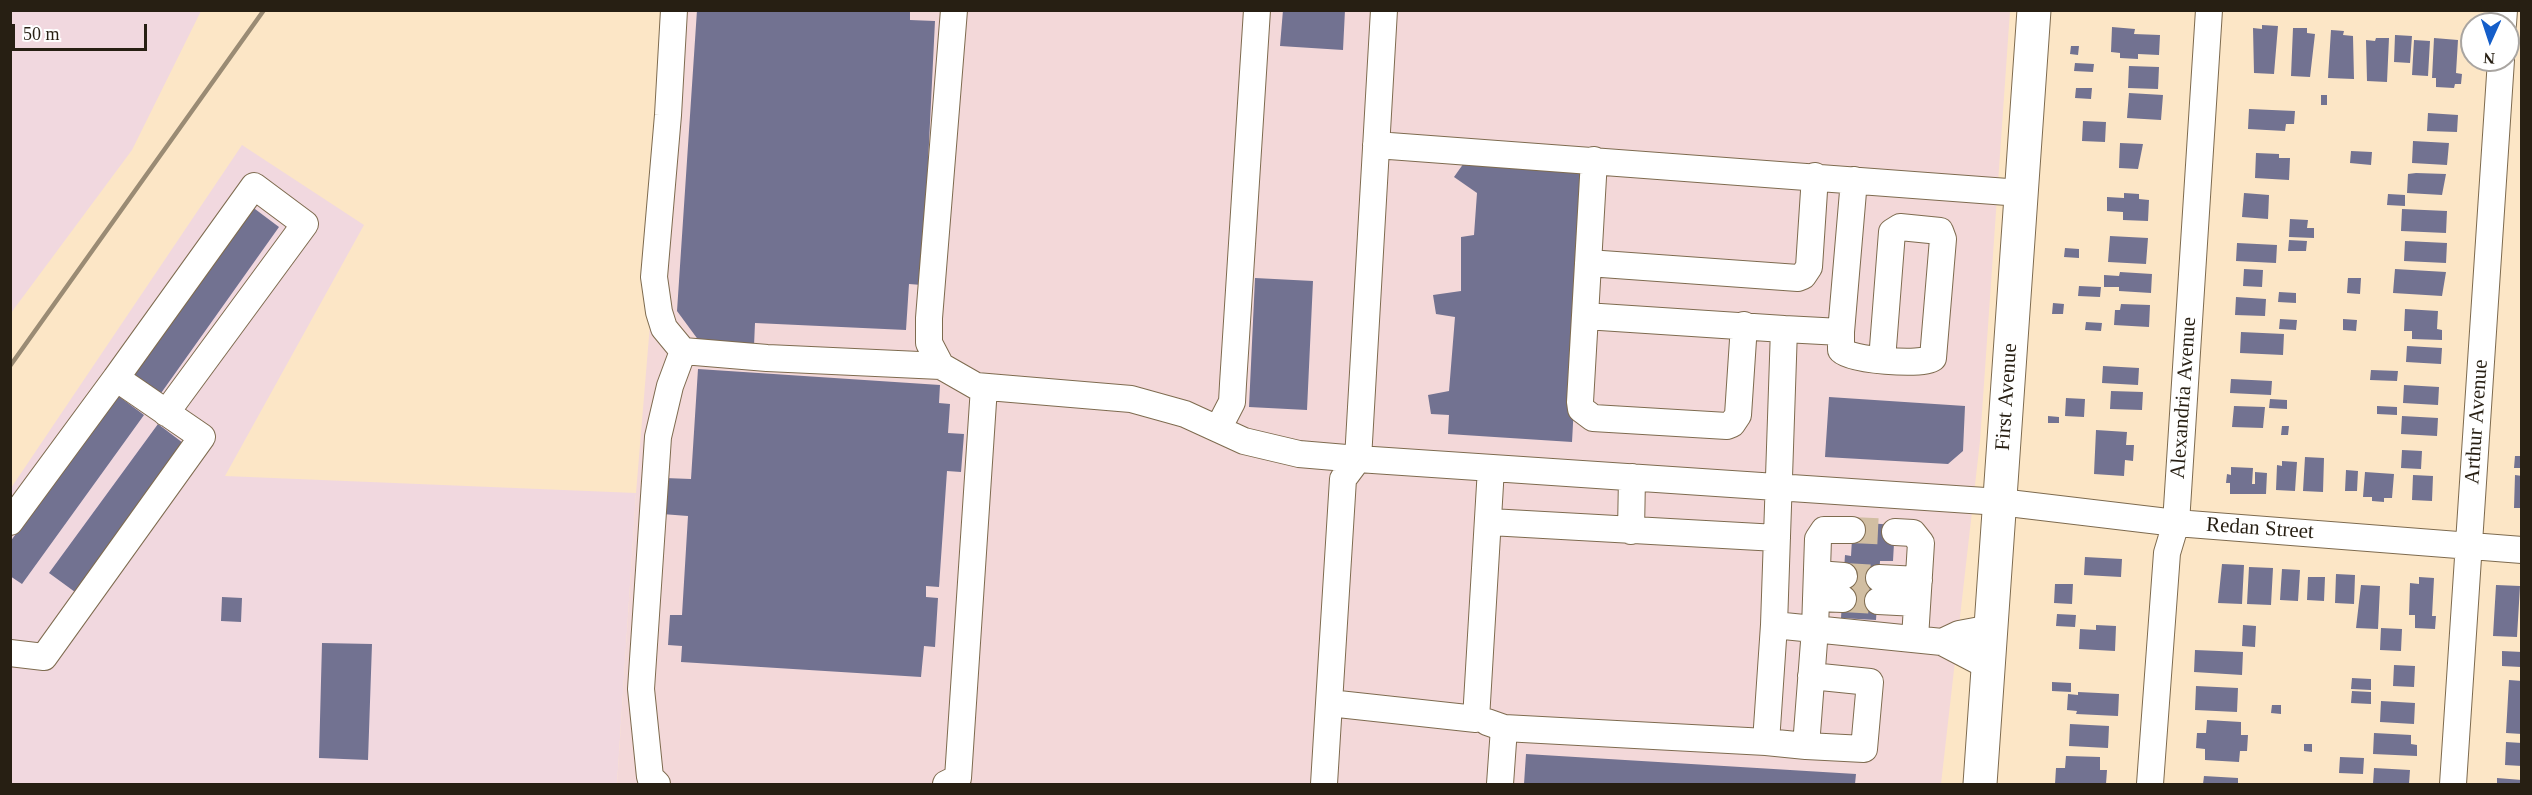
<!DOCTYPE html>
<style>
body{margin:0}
#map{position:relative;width:2532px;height:795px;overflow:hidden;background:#fce6c6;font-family:"Times New Roman",serif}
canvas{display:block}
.frame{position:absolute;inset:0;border:12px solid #271f13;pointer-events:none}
.north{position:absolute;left:2460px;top:12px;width:60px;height:60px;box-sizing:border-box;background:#fff;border:2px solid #a9a5a1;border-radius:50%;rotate:183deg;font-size:16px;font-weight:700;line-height:24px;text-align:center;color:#271f13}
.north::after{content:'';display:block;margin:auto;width:21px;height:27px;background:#155ec9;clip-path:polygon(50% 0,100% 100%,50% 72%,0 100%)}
.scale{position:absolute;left:12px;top:24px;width:135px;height:27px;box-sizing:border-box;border:3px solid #271f13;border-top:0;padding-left:8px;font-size:18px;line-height:21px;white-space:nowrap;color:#271f13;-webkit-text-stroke:4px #fff;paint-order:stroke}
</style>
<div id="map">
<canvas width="2532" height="795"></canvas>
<div class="frame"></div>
<div class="north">N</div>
<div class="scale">50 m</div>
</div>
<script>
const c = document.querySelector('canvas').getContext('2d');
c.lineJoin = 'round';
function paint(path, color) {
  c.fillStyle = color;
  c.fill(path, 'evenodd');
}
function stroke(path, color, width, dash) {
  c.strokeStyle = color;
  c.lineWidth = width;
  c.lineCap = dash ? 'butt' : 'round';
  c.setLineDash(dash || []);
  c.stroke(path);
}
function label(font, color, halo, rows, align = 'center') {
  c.font = font + ' "Times New Roman",serif';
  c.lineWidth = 6;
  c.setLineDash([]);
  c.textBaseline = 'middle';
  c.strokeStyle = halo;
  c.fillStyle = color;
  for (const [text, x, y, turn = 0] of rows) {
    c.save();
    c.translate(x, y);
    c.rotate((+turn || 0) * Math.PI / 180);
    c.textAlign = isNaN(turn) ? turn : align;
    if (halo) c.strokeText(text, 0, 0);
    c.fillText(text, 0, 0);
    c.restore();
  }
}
const commercial = new Path2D(`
 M676,11h1334l-30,430 -39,343h-1324l19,-291z`);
const industrial = new Path2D(`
 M11,10l190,1 -69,139 -121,163z
 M242,145l122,80 -139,251 411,17 -19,291h-606v-296z`);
const building = new Path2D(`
 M697,10h213v10l25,1 -13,264 -13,-1 -3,46 -151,-7 -1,23 -52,-1 -25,-34z
 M1283,10h62l-2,40 -63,-4z
 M2262,25l16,1 -4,48 -20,-1 -1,-45 9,1z
 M2112,27l23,2 -1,5 26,1 -1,20 -21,-1v5l-18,-1v-5l-9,-1z
 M2293,28h14v5l8,1 -5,43 -19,-1z
 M2331,30l13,1 -1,4 10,1 1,43 -26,-1z
 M2395,35l17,1 -2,27 -16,-1z
 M2376,38h13l-2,44 -20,-1 -1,-41 9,1z
 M2434,38l24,2 -2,33 6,1 -1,10h-6l-1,4 -18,-1v-9h-4z
 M2414,40l16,1 -2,35 -16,-1z
 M2071,46h8l-1,9 -8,-1z
 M2075,63l19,1 -1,8 -19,-1z
 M2129,66l30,1 -1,22 -30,-1z
 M2076,88h16l-1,11 -16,-1z
 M2129,93l34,2 -2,25 -34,-2z
 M2321,95h6v10h-6z
 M2249,109l46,2 -1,13h-8l-1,7 -37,-2z
 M2428,113l30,2 -1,17 -30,-1z
 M2083,121l23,1 -1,20 -23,-1z
 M2413,141l36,2 -2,22 -35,-2z
 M2120,143l23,1 -5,25 -19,-1z
 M2351,151l21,1 -1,13 -21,-2z
 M2256,153l23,1v4h11l-1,22 -34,-2z
 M1466,160l121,7 -15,275 -124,-8 1,-19 -18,-1 -3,-19 21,-4 6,-74 -19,-3 -3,-19 28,-4v-54l13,-2 3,-42 -23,-16z
 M2416,173l30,1 -4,21 -35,-2 1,-19z
 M2124,193l15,1v5l10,1 -1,21 -25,-1v-8l-16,-1v-14l17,1z
 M2244,193l25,2 -1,24 -26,-2z
 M2388,194l17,1v11l-18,-1z
 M251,206l28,21 -120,169 -29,-20z
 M2402,209l45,2 -1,22 -45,-2z
 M2290,219l18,1 -1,8h7v10l-25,-1z
 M2110,236l38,2 -2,26 -38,-2z
 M2289,240l18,1 -1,10h-18z
 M2405,241l42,2 -1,20 -42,-2z
 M2237,243l40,2 -1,18 -40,-2z
 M2065,248l14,1v9l-15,-1z
 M2244,269l19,1 -1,17 -19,-1z
 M2395,269l51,3 -4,24 -49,-3z
 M2120,272l32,2 -1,19 -32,-2v-4h-15v-12l15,1z
 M1255,278l58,3 -6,129 -58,-3z
 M2348,278h13l-1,16 -13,-1z
 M2079,286l22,1 -1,10 -22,-1z
 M2279,292l17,1v10l-18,-1z
 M2236,297l30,2 -1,17 -30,-1z
 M2053,303l11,1 -1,10h-11z
 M2121,304l29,1 -1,22 -35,-2 1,-15h5z
 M2405,309l33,2 -1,18 5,1v10l-30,-1v-8h-8z
 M2280,319l17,1 -1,10 -17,-1z
 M2343,319l14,1 -1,11 -13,-1z
 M2086,322l16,1 -1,8 -16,-1z
 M2241,332l43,2 -1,21 -43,-2z
 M2407,346l35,2 -1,16 -35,-2z
 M2103,366l36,2 -1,17 -36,-2z
 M698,369l242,16 -1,18 11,1 -2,29 16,1 -3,38 -14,-1 -8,116 -13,-1v11l12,1 -3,49 -11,-1 -3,31 -240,-15 1,-16 -14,-1 2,-30h12l6,-99 -26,-2 3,-36 26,1z
 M2371,370l27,1 -1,10 -27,-1z
 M2231,379l41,2 -1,14 -41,-2z
 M2404,385l35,2 -1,18 -35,-2z
 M2111,391l32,1 -1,18 -32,-1z
 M117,395l27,20 -122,169 -12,-8v-34z
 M1829,397l136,9 -2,45 -15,13 -123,-7z
 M2066,398l19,1 -1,18 -19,-1z
 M2270,399l17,1v9l-18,-1z
 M2234,406l31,1 -2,21 -31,-1z
 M2377,406l20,1v8l-20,-1z
 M2048,416l11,1v6h-11z
 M2402,416l36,2 -1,18 -36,-2z
 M158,424l25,19 -108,149 -26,-19z
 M2282,426h7l-1,9h-7z
 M2096,430l31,2 -1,13h8l-1,16 -8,-1 -1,16 -30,-2z
 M2402,450l20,1 -1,18 -20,-1z
 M2515,456h7v12h-8z
 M2305,457l19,1 -1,34 -20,-1z
 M2282,461l15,1 -2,29 -19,-1 1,-25 5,1z
 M2231,467l22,1 -1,16h3v-12l12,1 -1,21h-36v-11h-4l1,-9 4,1z
 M2346,470l12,1 -1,20h-12z
 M2365,472l29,2 -2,24h-8v4l-12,-1v-4h-9z
 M2413,475l20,1 -1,25 -20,-1z
 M2515,475l7,1v32h-8z
 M1853,522l42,3 -2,36h-13l-4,59 -35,-2 4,-63 6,1z
 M2085,557l37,2 -1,18 -37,-2z
 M2222,564l22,1 -2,39 -24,-1z
 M2249,567l24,1 -2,37 -24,-1z
 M2282,569l18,1 -2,31 -18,-1z
 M2336,574l19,1 -1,29 -19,-1z
 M2308,577h17l-1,24 -17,-1z
 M2419,577l15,1 -2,38h4l-1,13 -20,-1v-13h-6l1,-32 9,1z
 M2055,584h18l-1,20 -18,-1z
 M2361,585l19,1 -2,43 -22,-1z
 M2496,585l24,1 -3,51 -24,-1z
 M222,597l20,1 -1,24 -20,-1z
 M2057,614l19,1 -1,12 -19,-1z
 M2096,625l20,1 -1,25 -36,-2 1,-20 16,1z
 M2243,625l13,1 -1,21 -13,-1z
 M2381,628l21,1 -1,22 -21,-1z
 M322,643l50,1 -4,116 -49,-2z
 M2195,650l48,2 -1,23 -48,-3z
 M2502,651l20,1 -1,15 -19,-1z
 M2394,665l21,1 -1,21 -21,-1z
 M2352,678l19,1v11l-20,-1z
 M2509,680l13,1v53l-16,-1z
 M2052,682l19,1v9l-19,-1z
 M2196,686l42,2 -1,24 -42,-2z
 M2352,691l19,1v12l-20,-1z
 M2078,692l41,2 -1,22 -42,-2 1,-3 -10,-1 1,-16 10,1z
 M2381,701l34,2 -1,21 -34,-2z
 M2272,705h9v9l-10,-1z
 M2207,720l34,2v13h7l-1,16h-7l-1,11 -34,-2v-11l-9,-1 1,-15h9z
 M2070,724l39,2 -1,22 -39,-2z
 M2374,733l37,2v9l6,1v11l-44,-2z
 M2506,742l16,1v23l-17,-1z
 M2304,744h8v8l-8,-1z
 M1526,754l330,20 -1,10h-331z
 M2066,756l34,1v13h7l-1,14h-51l1,-16h9z
 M2340,757l24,1 -1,16 -24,-1z
 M2374,768l36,2 -1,14h-36z
 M2204,776l34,2v6h-35z
 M2497,778l25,2v4h-25z`);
const minorTunnel = new Path2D(`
 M1852,530l43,2
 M1844,576l35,2
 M1843,599l35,2`);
const minor = new Path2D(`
 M674,10l-6,105 -14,162 5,35 5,16 19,23 84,7 174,8
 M954,10l-25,308v25l12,23 35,20 155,13 54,15 59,27 55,13 59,5
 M1384,10l-26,449 642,43 176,21 346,27
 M2503,24l1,-14
 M1376,145l645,48
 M1594,160l-14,242 1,7 12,9 134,8 5,-2 6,-9 6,-90
 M1588,263l210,15 5,-2 6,-9 6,-91
 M1585,316l199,13 -10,296 168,17 46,24
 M1784,329l57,3 13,-152
 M1841,332v18c6,10 82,16 92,8l10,-119 -3,-8 -40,-4 -8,5 -10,128
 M1218,429l14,-27 1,-18 24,-374
 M1358,459l-15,20 -14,224 147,16 15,-251
 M10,522l106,-144
 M1490,522l287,16
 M1631,531l1,-54
 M1895,532l18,1 8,10 -6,95
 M1817,574l27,2
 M1879,578l40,2
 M1816,598l27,1
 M1878,601l39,2
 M1942,642l17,-8 32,-6
 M10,653l34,4 158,-220 -86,-59 138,-192 51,38 -139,189
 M1487,722l17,6 -4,56
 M1504,728l262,14 8,-117
 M1766,742l40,4 9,-117 3,-90 6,-9h28
 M1806,746l58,3 6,-67 -59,-6
 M657,784l-7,-7 -9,-88 17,-252 12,-51 13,-35
 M946,784l12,-6 26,-391
 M1324,784l5,-81
 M2150,784l17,-231 9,-30 33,-513
 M2453,784l48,-724`);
const major = new Path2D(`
 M1980,784l54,-774`);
const rail = new Path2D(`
 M10,366l254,-356`);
const streetNames = [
 ["First Avenue",2007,397,-86],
 ["Alexandria Avenue",2184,398,-86],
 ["Arthur Avenue",2477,422,-86],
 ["Redan Street",2260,529,4]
];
paint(commercial, '#f3d8d9');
paint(industrial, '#f1d8df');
paint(building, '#727291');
stroke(minorTunnel, '#d1bea2', 26, [26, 13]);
stroke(minor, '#7e6b4f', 28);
stroke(major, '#7e6b4f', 35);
stroke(minor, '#fff', 26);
stroke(major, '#fff', 33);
stroke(rail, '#9a8b74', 4.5);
label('21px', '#271f13', '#fff', streetNames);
</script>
